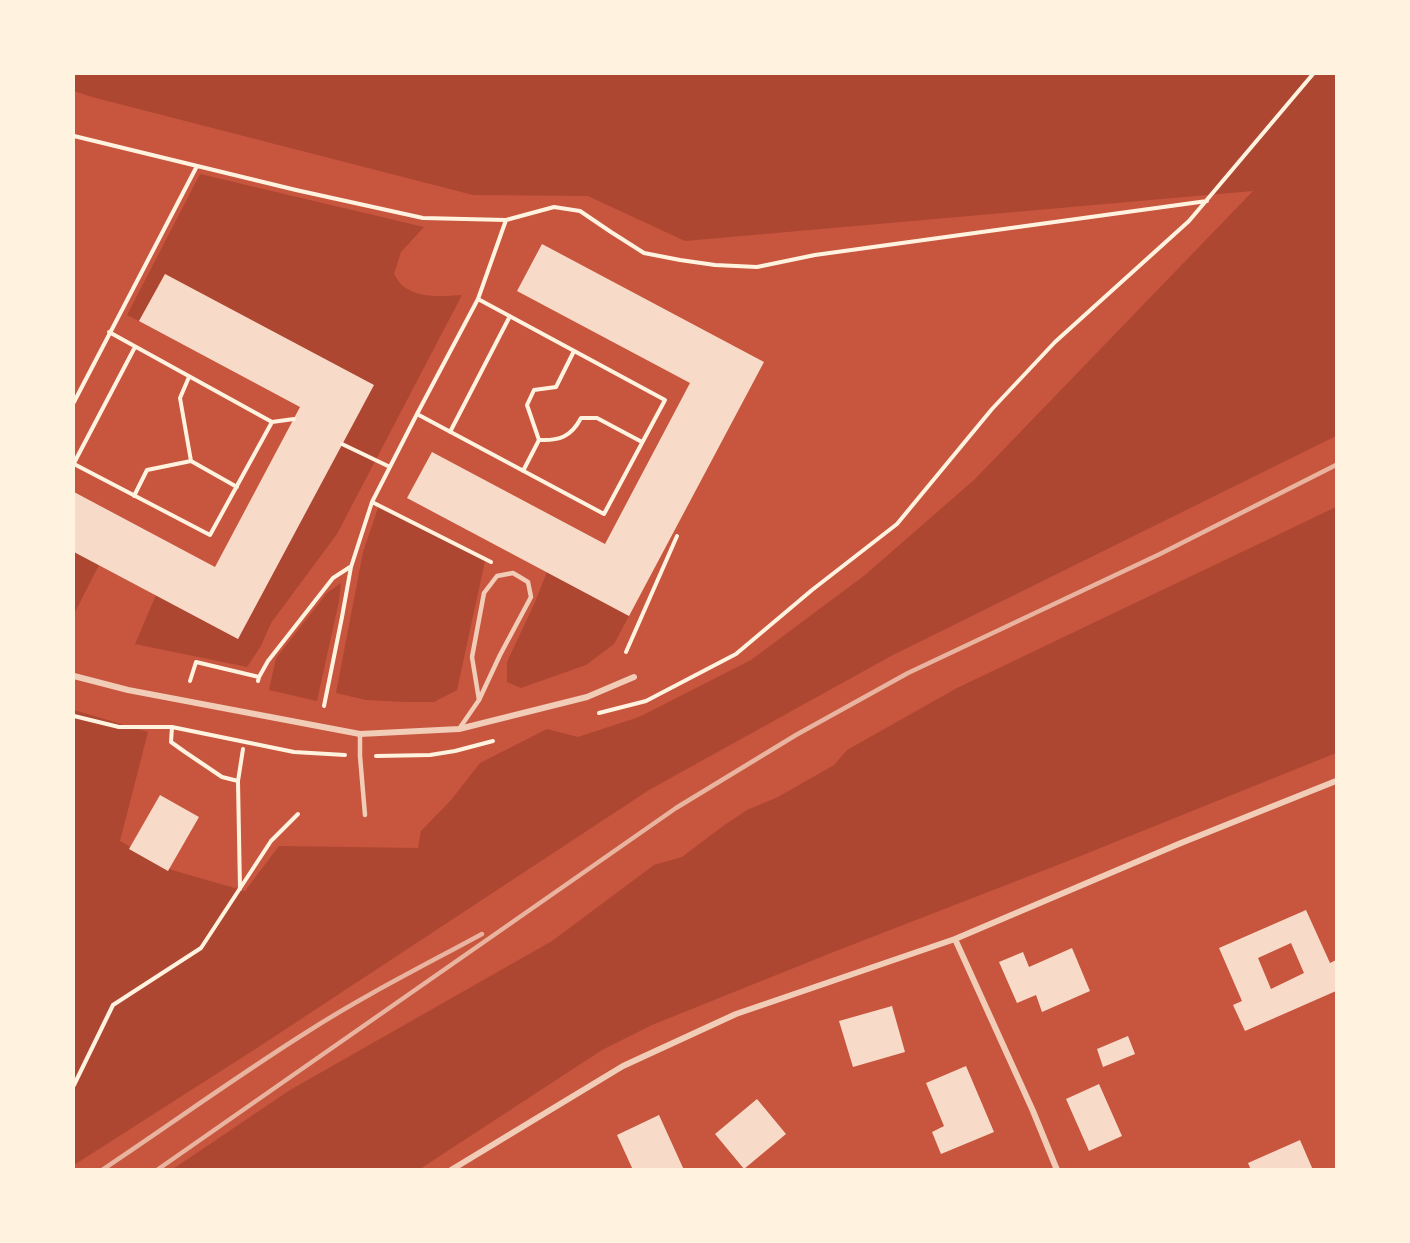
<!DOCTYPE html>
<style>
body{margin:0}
#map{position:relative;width:1410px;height:1243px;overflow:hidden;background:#c8553d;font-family:Manrope,sans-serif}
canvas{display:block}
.frame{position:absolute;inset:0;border:75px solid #fff3e0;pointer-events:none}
</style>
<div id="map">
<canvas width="1410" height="1243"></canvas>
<div class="frame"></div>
</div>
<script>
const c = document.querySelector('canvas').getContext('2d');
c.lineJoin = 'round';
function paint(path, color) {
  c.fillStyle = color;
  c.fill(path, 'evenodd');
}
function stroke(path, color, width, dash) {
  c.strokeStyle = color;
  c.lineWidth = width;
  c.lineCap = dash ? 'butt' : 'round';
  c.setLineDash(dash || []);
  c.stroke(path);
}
const green = new Path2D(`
 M74,74h1262v362l-445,220 -242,134 -392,258 -183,117v-455l74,22 -28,109 52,29 73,21 34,-45 139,2 3,-17 30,-31 29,-37 67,-34 31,8 61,-20 112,-57 114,-85 110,-96 278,-288 -568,50 -97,-45 -115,-1 -381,-98 -18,-6z
 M200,174l224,53 -23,25 -7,22c3,4 5,9 9,12 16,13 40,10 59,9l-125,239 -66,89 -10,23 -14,21 -112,-23 21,-49 82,44 135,-254 -208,-111 -26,47 -12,-6z
 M379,505l106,56 -28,129 -23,12h-29l-39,-2 -30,-7 27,-141z
 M1336,507v246l-268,108 -237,92 -179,72 -50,25 -182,119h-247l117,-79 262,-149 102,-76 28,-8 41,-31 24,-16 31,-13 56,-32 13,-15 110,-62z
 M74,552l25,13 -25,49z
 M547,572l82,44 -15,28 -28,21 -65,23 -14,-6v-20l28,-60z
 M341,583l-2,18 -22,100 -48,-11 7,-32 51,-65z`);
const building = new Path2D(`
 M542,244l222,118 -135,254 -222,-118 25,-46 173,92 85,-161 -173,-92z
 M165,274l209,111 -136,254 -164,-87v-60l141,75 85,-160 -161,-86z
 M160,795l39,22 -31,54 -39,-22z
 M1306,910l24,53 6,-3v31l-91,40 -12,-26 9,-4 -23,-53zM1291,943l13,30 -33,16 -13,-31z
 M1072,948l18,43 -48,21 -6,-17 -19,8 -18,-41 24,-10 6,15z
 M892,1006l13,46 -52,15 -14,-46z
 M1128,1036l7,18 -32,13 -6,-18z
 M966,1066l28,66 -53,22 -9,-22 12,-6 -18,-43z
 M1099,1084l23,52 -33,15 -23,-52z
 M757,1099l29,35 -42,35 -29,-35z
 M659,1115l25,55h-51l-16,-35z
 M1300,1140l13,30h-62l-3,-7z`);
const path = new Path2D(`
 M74,136l222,54 127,28 83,2 48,-13 26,4 31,21 33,21 36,7 35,5 42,2 58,-12 392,-54
 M574,351l-18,36 -22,3 -7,15 12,35c20,1 32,-3 42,-22h16l45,24
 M189,377l-9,21 11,63
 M74,402l123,-236
 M417,414l187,100 61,-114 -187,-101
 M272,422l22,-3
 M450,432l60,-116
 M342,444l48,23
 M74,463l61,-116
 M74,464l136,71 62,-113 -163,-90
 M523,471l16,-31
 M134,496l13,-26 44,-9 46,26
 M372,502l119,60
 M626,652l51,-116
 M190,681l6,-19 63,15
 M258,681l1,-4 9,-16 65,-83 17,-11
 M324,706l18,-89 9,-50 21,-65 45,-88 61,-115 28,-79
 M599,713l47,-12 90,-47 76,-64 85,-66 95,-115 63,-67 134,-121 124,-147
 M74,716l45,11h53l122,25 51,3
 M172,727l-1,15 14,10 37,25 16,4
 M376,756l54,-1 25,-4 38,-10
 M240,889l-2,-108 5,-32
 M74,1085l39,-80 88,-57 70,-107 27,-27`);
const service = new Path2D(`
 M459,729l20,-29 21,-45 31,-58 -3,-15 -15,-9 -16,3 -13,17 -12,64 7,43
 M360,734v22l5,59`);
const minor = new Path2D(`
 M74,676l54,14 232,44 99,-5 128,-32 47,-20
 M955,939l78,172 24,59
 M451,1170l172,-104 113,-52 219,-75 226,-96 155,-62`);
const rail = new Path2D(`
 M102,1170c69,-46 135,-94 205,-138 56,-36 116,-66 175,-98
 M157,1170l519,-362 120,-73 112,-62 252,-119 176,-89`);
paint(green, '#ae4732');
paint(building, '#f7dbc8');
stroke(path, '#fff3e0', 4);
stroke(service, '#f1ccb7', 4.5);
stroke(minor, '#f1ccb7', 6);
stroke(rail, '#e9b49f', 4.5);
</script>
